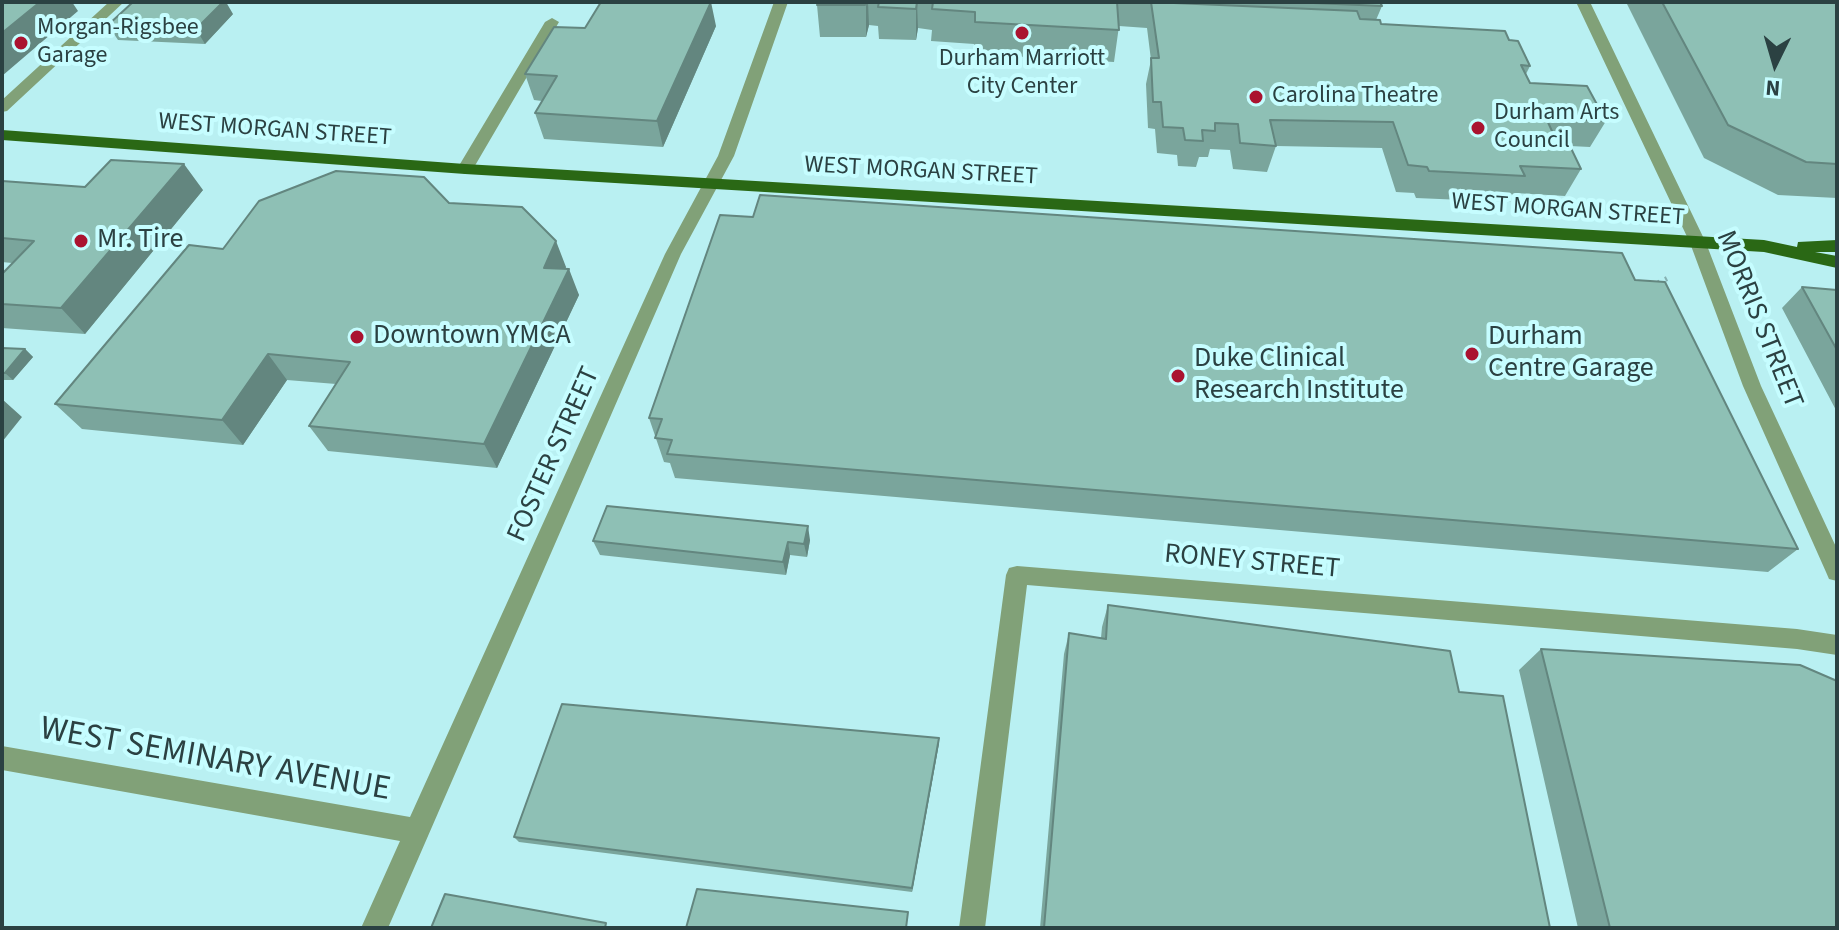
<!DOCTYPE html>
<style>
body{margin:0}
#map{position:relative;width:1839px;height:930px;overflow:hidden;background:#b9f0f2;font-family:"Source Sans 3",sans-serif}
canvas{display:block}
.frame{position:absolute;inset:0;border:4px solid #2b4142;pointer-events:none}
.north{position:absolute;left:1735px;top:24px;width:80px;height:80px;-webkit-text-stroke:6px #c6fdff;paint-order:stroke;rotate:185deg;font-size:22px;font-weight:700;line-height:32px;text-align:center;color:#2b4142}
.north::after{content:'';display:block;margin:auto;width:28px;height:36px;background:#2b4142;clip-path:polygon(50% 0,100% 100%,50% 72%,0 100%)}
</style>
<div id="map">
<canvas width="1839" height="930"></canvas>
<div class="frame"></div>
<div class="north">N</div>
</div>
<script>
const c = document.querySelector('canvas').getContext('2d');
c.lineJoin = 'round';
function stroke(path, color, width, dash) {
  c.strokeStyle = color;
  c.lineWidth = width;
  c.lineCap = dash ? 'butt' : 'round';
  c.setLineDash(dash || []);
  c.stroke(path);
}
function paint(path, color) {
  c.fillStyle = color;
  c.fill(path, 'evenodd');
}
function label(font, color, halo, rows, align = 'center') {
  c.font = font + ' "Source Sans 3",sans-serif';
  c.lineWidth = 8;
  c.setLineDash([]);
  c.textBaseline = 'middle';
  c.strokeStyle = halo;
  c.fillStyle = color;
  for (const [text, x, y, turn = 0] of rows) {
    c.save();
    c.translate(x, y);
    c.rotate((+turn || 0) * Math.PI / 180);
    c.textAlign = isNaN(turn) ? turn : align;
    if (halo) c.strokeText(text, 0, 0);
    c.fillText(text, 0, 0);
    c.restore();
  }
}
const path = new Path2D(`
 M1658,283l10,-5`);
const minor = new Path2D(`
 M109,2h15l-117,109 -5,1v-12z
 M774,2h14l-54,154 -53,98 -293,674h-27l39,-87 -398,-71v-24l408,71 255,-563 53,-98z
 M1576,2h14l116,241 55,143 76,163v32l-8,-2 -3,-7 -83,-186 -53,-143z
 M552,18l7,4 -86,147 -8,5 -5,-2 -3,-3 88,-147z
 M1017,566l780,63 40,6v20l-40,-6 -770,-64 -42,343h-26l47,-353 3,-7z`);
const major = new Path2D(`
 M2,130l463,34 1299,76 33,7 1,-5 39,-2v12h-22l22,4v12l-73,-16 -1299,-78 -463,-34z`);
const wall = new Path2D(`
 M818,2h562l2,4 -6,14 5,4 128,16 21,26 -4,8 4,9 76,38 -16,26 -20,-1 11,23 -16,27 -50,-3 -5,9 -94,-4 -2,-5 -18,-1 -14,-44 -106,-2 -9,26 -34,-3 -3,-19 -20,-1 -2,8h-9l-3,10 -18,-1 -1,-11 -20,-2 -2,-24 -7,-1 -2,-44 5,-24 -4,-32 -28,-2 -5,36 -140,-8v-10l-43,-3 1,-11 -14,-2 -2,12 -37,-1 -1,-13 -9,-1 -3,12h-46l-3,-32z
 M1626,2h211v196l-59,-3 -74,-37z
 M233,14l-28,30 -87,-4 -10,-15z
 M716,26l-53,121 -119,-8 -9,-26 7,-12 -8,-1 -9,-26 60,-46z
 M2,181l83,6 118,3 -118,144 -83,-6v-54l10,-11 -10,-1z
 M449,203l117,64 -1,2 14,26 -82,173 -169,-17 -19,-25 27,-42 -49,-4 -44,65 -161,-16 -27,-25 168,-155z
 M1635,280l163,269 -30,23 -1093,-94 -5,-15 -6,-1 -15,-44z
 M1802,287l35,3v122l-55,-104z
 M2,348l23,1 8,8 -20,23h-11z
 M810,540l-3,17 -17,-2 -4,20 -186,-20 -7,-14z
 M1108,605l351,87 91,236h-510l24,-274 5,-21 32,5 1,-11z
 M1541,649l296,279h-259l-59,-258z
 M939,743l-27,149 -393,-50 -5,-5z`);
const shadedWall = new Path2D(`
 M40,2h32l6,9 -76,65v-43z
 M223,2h3l7,12 -28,30 -9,-15z
 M711,2l5,24 -53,121 -6,-26z
 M866,2h2l1,23 -3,12z
 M917,2l1,26 -2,12v-31z
 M184,164l19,26 -118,144 -24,-26z
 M556,241l10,26 -12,27 -10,-26z
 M569,269l10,26 -82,173 -13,-24z
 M25,349l8,8 -20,23 -8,-7z
 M268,354l19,26 -44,65 -21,-25z
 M2,399l20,18 -20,25z
 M808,526l2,14 -3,17 -3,-13z
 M788,542l2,13 -4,20 -3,-13z
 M939,738v5l-27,149v-4z`);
const building = new Path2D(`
 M2,2h38l-38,31z
 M133,2h90l-27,27 -88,-4z
 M601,2h110l-54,119 -122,-8 22,-37 -32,-2 29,-47 31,1z
 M818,2h48l-1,3h-48z
 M879,2h38l-1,7 -38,-2z
 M933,2h184l2,28 -144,-8v-10l-43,-3z
 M1151,2l206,9 3,8 20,1 1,4 124,7 4,9 9,1 12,25 -9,-1 9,18 57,3 19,35 -60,-3 11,24h11l13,27 -61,-3 5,10 -96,-5 -2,-4 -19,-2 -15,-43 -123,-2 6,26 -36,-3 -2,-19 -23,-1v8l-13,-1 1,11 -18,-1 -2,-12 -20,-1 -2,-25h-8l-2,-44h8z
 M1290,2h90l2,4z
 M1662,2h175v162l-31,-2 -78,-37z
 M111,160l73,4 -123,144 -59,-4v-30l32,-33 -32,-3v-57l83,6z
 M336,171l88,6 25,26 73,4 34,34 -12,27 25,1 -85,175 -175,-18 41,-64 -82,-8 -46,66 -167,-16 134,-159 34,4 36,-48z
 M760,195l862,58 13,27 30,2 133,267 -1131,-95 5,-14 -17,-2 7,-19 -13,-1 71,-203 33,2z
 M1802,287l35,3v60z
 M2,348l23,1 -20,24h-3z
 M607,506l201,20 -4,18 -16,-2 -5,20 -190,-21z
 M1108,605l342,46 9,41 44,4 47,232h-506l25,-295 37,6z
 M1541,649l259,16 37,16v247h-227z
 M562,704l377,34 -27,150 -398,-51z
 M697,889l211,23 -2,16h-220z
 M445,894l161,29 -1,5h-174z`);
const markers = [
 [1022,33,8,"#aa1330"],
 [21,43,8,"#aa1330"],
 [1256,97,8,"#aa1330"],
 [1478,128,8,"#aa1330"],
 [81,241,8,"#aa1330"],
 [357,337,8,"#aa1330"],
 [1472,354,8,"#aa1330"],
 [1178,376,8,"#aa1330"]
];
const farPoinames = [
 ["Morgan-Rigsbee",37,29],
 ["Garage",37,57],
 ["Durham Marriott",1022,60,"center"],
 ["City Center",1022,88,"center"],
 ["Carolina Theatre",1272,97],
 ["Durham Arts",1494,114],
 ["Council",1494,142]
];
const farStreetnames = [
 ["WEST MORGAN STREET",275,131,4],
 ["WEST MORGAN STREET",921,172,3],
 ["WEST MORGAN STREET",1568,211,4]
];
const poiNames = [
 ["Mr. Tire",97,241],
 ["Downtown YMCA",373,337],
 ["Durham",1488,338],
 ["Centre Garage",1488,370],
 ["Duke Clinical",1194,360],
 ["Research Institute",1194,392]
];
const streetNames = [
 ["MORRIS STREET",1758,320,68],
 ["FOSTER STREET",555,455,-66],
 ["RONEY STREET",1252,563,5]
];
const nearStreetnames = [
 ["WEST SEMINARY AVENUE",215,761,10]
];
stroke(path, '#86b1b2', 5, [2, 6]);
paint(minor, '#81a178');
paint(major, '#2a6815');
paint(wall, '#7aa59c');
paint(shadedWall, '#63867f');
paint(building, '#8ec0b5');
stroke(building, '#63867f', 2);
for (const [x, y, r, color] of markers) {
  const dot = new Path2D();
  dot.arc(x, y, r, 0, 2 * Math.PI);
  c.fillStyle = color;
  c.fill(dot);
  stroke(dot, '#c6fdff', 3);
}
label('24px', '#2b4142', '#c6fdff', farPoinames, 'left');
label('24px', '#2b4142', '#c6fdff', farStreetnames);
label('28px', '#2b4142', '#c6fdff', poiNames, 'left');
label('28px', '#2b4142', '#c6fdff', streetNames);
label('34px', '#2b4142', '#c6fdff', nearStreetnames);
</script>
